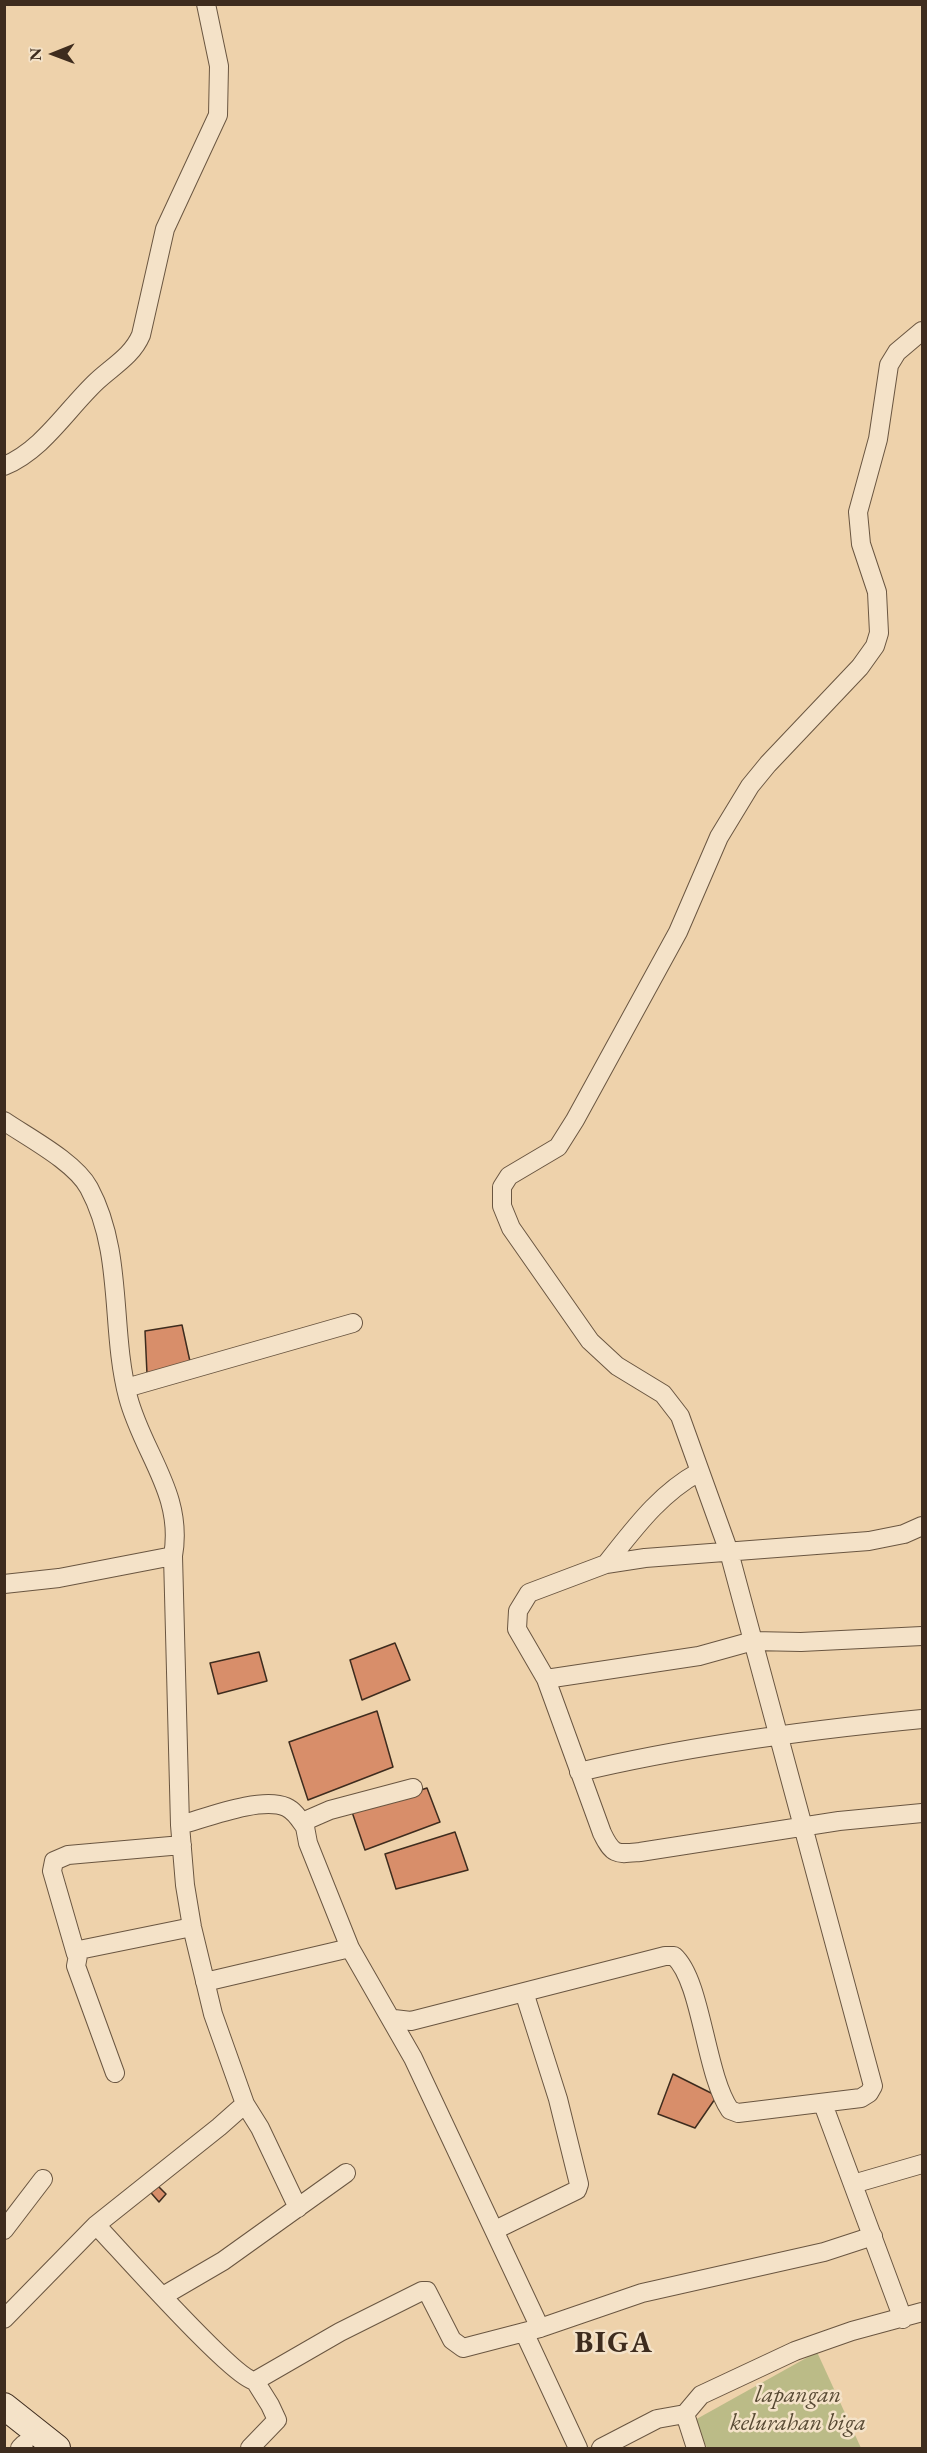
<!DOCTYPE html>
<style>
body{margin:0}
#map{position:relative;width:927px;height:2453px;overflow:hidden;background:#eed2ab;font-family:"EB Garamond",serif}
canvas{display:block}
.frame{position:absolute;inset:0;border:6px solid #3e2c1e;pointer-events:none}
.north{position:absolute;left:24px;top:24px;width:60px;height:60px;-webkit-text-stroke:4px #f4e2c8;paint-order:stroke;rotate:269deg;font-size:16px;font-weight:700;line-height:24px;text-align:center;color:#3e2c1e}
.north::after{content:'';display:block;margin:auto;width:21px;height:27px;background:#3e2c1e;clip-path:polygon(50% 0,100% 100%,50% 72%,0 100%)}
</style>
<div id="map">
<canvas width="927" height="2453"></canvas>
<div class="frame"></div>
<div class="north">N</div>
</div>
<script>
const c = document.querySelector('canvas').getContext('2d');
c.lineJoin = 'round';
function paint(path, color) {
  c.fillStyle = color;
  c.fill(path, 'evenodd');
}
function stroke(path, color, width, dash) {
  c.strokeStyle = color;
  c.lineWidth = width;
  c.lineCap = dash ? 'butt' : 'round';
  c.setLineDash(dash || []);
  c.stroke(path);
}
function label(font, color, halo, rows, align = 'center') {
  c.font = font + ' "EB Garamond",serif';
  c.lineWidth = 5;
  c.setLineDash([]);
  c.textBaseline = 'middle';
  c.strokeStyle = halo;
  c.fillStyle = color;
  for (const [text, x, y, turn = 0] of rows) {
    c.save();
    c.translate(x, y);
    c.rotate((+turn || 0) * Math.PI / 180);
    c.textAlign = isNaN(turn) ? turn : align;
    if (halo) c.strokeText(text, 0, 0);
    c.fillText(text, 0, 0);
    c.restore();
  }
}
const green = new Path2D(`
 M817,2352l44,96h-154l-14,-27z`);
const building = new Path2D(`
 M182,1325l9,41 -44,8 -2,-43z
 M395,1643l15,37 -48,20 -12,-40z
 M259,1652l8,29 -49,13 -8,-31z
 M377,1711l16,56 -85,33 -19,-58z
 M427,1788l13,34 -75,28 -13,-38z
 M455,1832l13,38 -72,19 -11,-35z
 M673,2074l44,22 -22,32 -37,-14z
 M153,2181l13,13 -7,8 -14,-16z`);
const minor = new Path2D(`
 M4,466c39,-16 63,-57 93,-85 16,-15 35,-25 44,-46l24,-106 53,-114 1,-49 -13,-62
 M4,1121c25,17 71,41 85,67 35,65 21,141 39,209 15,57 56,97 45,159
 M126,1388l227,-65
 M922,1526l-18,8 -35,7 -224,17 -39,6 -77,29 -11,18 -1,18 29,50 56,154c11,23 15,21 38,19l199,-31 83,-8
 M606,1564c28,-35 53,-70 93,-92
 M4,1584l55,-6 114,-22 7,269 5,60 7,42 21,87 32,90 -26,23 -123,98 -92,94
 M546,1679l153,-23 54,-15 48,1 121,-6
 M579,1772c113,-27 228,-42 343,-53
 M180,1825c26,-7 81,-29 106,-18 9,4 14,13 19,20
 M350,1948l-42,-105 -3,-16 2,-7 23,-10 83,-22
 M76,1954l-24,-83 2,-10 14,-6 114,-10
 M205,1982l145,-34 63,110 127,270
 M394,2019l17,2 254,-65h9c28,25 31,118 56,154l8,3 123,-15 8,-5 4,-7 -144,-534 -49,-136 -17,-22 -46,-28 -27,-25 -79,-113 -9,-22v-19l7,-11 49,-29 17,-27 103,-188 41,-95 31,-51 18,-22 92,-97 15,-21 4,-13 -2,-41 -16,-48 -3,-32 20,-73 11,-74 8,-13 25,-21
 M115,2073l-39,-107 3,-16 113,-23
 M245,2104l15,24 38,80
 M823,2104l80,215
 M853,2184l69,-20
 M96,2225c23,24 138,154 159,156l85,-49 82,-41h5l25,49 11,8 77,-20 102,-35 182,-41 49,-16
 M4,2230l39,-51
 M495,2230l82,-40 2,-6 -21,-85 -34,-107
 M163,2296l60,-35 123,-88
 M524,2332l54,116
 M20,2448l4,-4
 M250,2448l27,-28 -7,-15 -15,-24
 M601,2448l56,-29 28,-5
 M696,2448l-11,-34 16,-19 94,-44 57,-20 70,-19`);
const secondary = new Path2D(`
 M4,2406l53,42`);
const parkNames = [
 ["lapangan",798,2395],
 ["kelurahan biga",798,2423]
];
const districtNames = [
 ["BIGA",614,2344]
];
paint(green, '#bbbb87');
paint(building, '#d88e6a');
stroke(building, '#3e2c1e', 1.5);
stroke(minor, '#6a5641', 20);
stroke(secondary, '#3e2c1e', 28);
stroke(minor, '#f4e2c8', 18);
stroke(secondary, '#f4e2c8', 26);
label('italic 24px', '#574933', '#f4e2c8', parkNames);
c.letterSpacing = '1.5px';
label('bold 30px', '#3e2c1e', '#f4e2c8', districtNames);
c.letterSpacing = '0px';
</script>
